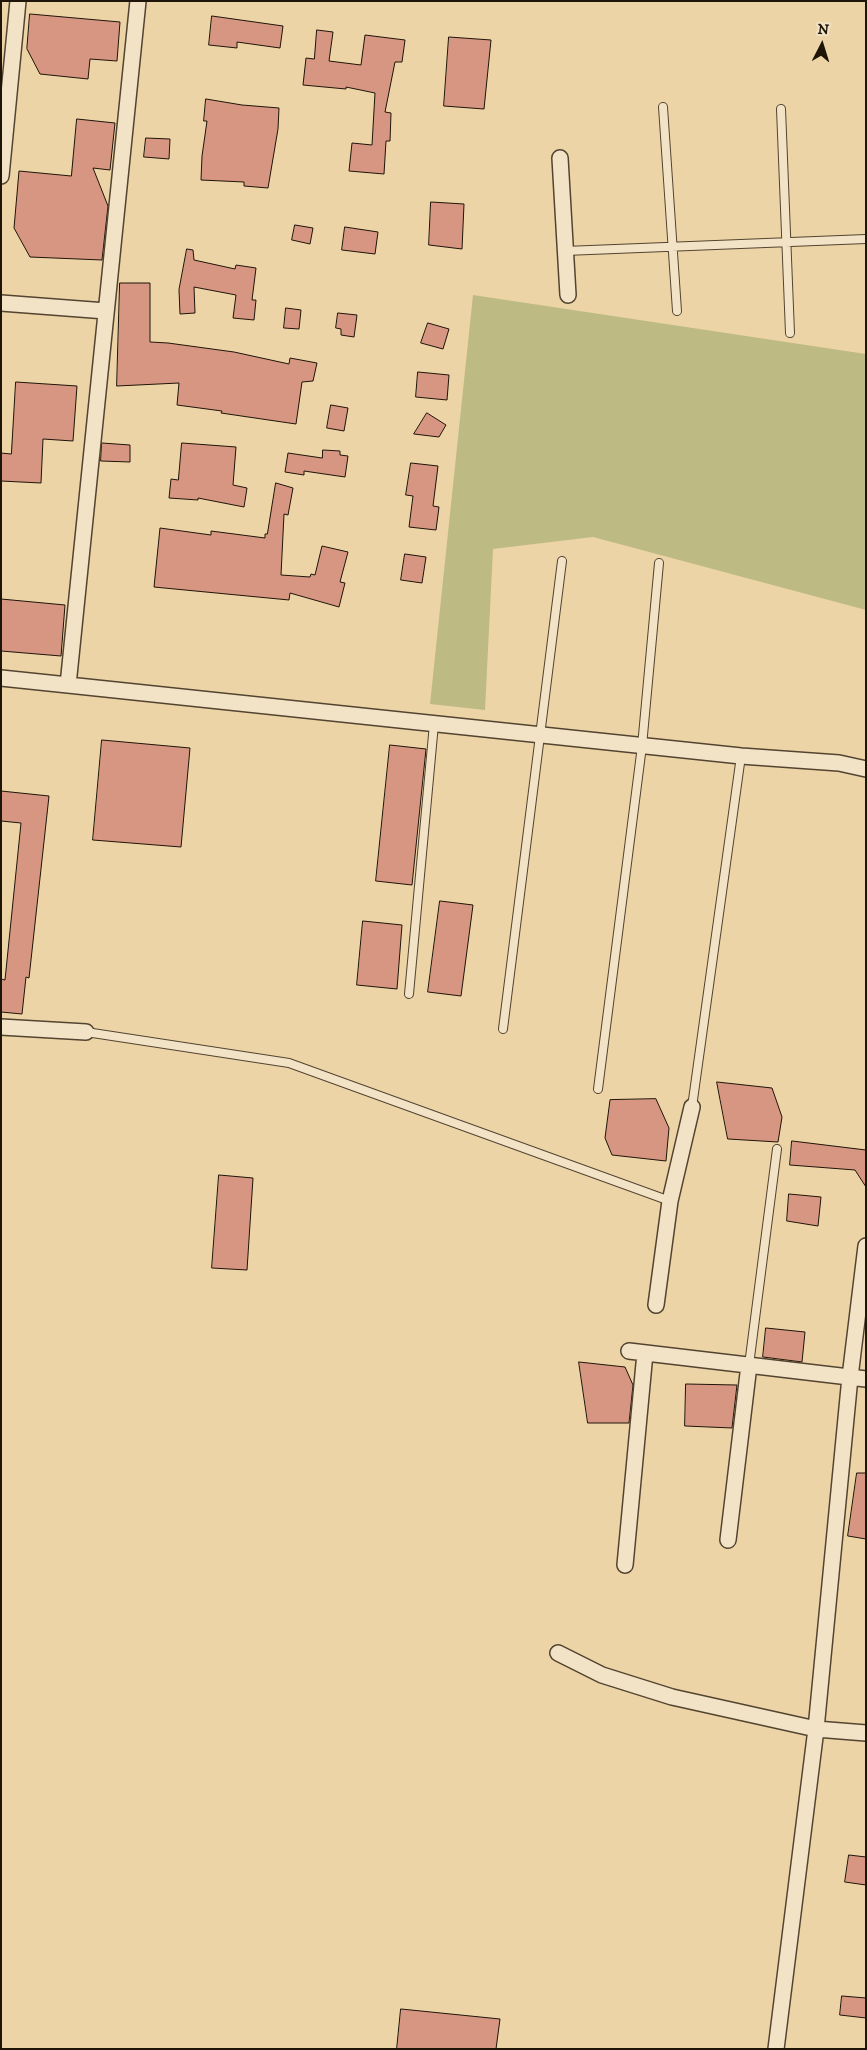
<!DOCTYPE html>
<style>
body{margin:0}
#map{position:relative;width:867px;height:2050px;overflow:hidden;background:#edd4a7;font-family:"IM FELL DW Pica",serif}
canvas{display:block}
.frame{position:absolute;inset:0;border:2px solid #1e1408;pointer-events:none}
.north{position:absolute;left:797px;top:20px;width:50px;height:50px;-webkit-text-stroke:4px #f3e3c6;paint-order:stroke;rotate:5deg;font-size:14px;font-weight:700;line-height:20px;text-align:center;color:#1e1408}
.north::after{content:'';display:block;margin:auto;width:18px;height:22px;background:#1e1408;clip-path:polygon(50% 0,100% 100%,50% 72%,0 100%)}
</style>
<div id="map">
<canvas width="867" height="2050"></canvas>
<div class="frame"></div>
<div class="north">N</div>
</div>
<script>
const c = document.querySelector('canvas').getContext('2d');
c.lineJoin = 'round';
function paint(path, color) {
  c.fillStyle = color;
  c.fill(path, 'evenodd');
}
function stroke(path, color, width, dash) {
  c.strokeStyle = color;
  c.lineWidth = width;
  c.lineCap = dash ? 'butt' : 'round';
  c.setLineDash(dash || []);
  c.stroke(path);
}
const green = new Path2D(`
 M473,295l393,59v256l-273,-73 -100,12 -8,161 -55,-6z`);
const building = new Path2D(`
 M30,14l90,8 -3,39 -27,-2 -2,20 -48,-5 -13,-25z
 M212,16l71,10 -3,22 -43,-6v6l-28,-3z
 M317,30l16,2 -4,29 32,4 4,-30 40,5 -3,22h-7l-10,50 6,1 -1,28h-4l-2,33 -35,-3 3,-28 20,2 3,-52 -29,-6v2l-43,-4 3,-27 8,1z
 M449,37l42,3 -7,69 -40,-3z
 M206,99l36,6 37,3 -1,21 -10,59 -24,-2v-4l-43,-2 1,-24 5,-35h-3z
 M77,119l38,4 -5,47 -17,-2 15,38 -6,54 -72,-3 -16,-29 5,-57 52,5z
 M146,138l24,1 -1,20 -25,-2z
 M431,202l33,2 -2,45 -33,-4z
 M295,225l18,3 -3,16 -18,-4z
 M345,227l33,5 -3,22 -33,-4z
 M187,249l6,1 1,10 41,9 1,-4 20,3 -4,32h4l-2,20 -21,-2 3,-23 -42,-8 1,26 -15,1 -1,-24z
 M120,283h30v59l18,1 66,9 55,12 1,-6 27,5 -4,18 -11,1 -6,42 -75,-11 1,-2 -45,-6 2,-22 -62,3z
 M286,308l15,2 -2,19 -15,-1z
 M338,313l19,2 -3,22 -13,-2v-6l-5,-1z
 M428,323l21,6 -6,20 -22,-6z
 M418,372l31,3 -2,25 -31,-3z
 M16,382l61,4 -4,55 -30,-2 -2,44 -40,-2v-28l10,1z
 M331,405l17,3 -4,23 -17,-3z
 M427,413l19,12 -7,12 -25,-3z
 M102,443l28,2v17l-29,-1z
 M182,443l54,4 -3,38 14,3 -3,19 -46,-9v2l-29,-2 2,-19 7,1z
 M323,450l17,1v4l8,1 -3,21 -41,-6v4l-19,-3 3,-19 34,5z
 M411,463l27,3 -5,40 6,1 -3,23 -27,-3 4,-31 -7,-1z
 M276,483l17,5 -5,27 -4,-1 -3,61 29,2 1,-3 4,1 7,-29 26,6 -8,30 5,1 -6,24 -49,-14 -1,7 -135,-13 6,-59 51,7v-4l54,7v-4h2z
 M405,554l21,3 -4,26 -21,-3z
 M1,599l64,6 -4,51 -60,-5z
 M102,740l88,8 -9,99 -88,-7z
 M390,745l36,4 -14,136 -36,-4z
 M1,791l48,5 -20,182 -3,-1 -4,37 -21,-2v-33l4,1 16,-157 -20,-2z
 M440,901l33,4 -12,91 -33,-4z
 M363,921l39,4 -5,64 -40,-4z
 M717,1082l55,6 10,29 -4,25 -50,-3z
 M656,1099l13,29 -3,33 -54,-6 -7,-17 5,-38z
 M792,1141l74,9v37l-11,-17 -65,-5z
 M219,1175l34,3 -6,92 -35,-2z
 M789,1194l32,3 -3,29 -31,-5z
 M766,1328l39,4 -3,30 -39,-5z
 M579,1362l46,5 8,18 -4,38h-41z
 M686,1384l51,1 -5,43 -47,-2z
 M857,1473h9v66l-18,-3z
 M849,1855l17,2v28l-21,-3z
 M842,1996l24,2v20l-26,-3z
 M401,2009l99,10 -4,30h-99z`);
const lane = new Path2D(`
 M663,107l14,204
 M781,109l9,224
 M565,251l301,-12
 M409,994l25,-270
 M503,1029l59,-468
 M86,1032l203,31 381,138
 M598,1089l44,-343 17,-183
 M692,1107l49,-351
 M749,1365l28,-216`);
const street = new Path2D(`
 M560,158l8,137
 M1,176l17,-175
 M1,303l105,8
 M1,678l67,7 70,-684
 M68,685l673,71 98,7 27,6
 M1,1027l85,5
 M656,1305l14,-104 22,-94
 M629,1351l237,28
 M728,1540l21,-175
 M625,1565l20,-212
 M558,1653l44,22 70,22 144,32 50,4
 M776,2049l40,-320 34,-352 16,-131`);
paint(green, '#bdbb83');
paint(building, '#d79682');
stroke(building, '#1e1408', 1);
stroke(lane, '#524430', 10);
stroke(street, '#524430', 18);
stroke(lane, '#f3e3c6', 8);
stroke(street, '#f3e3c6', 15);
</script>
